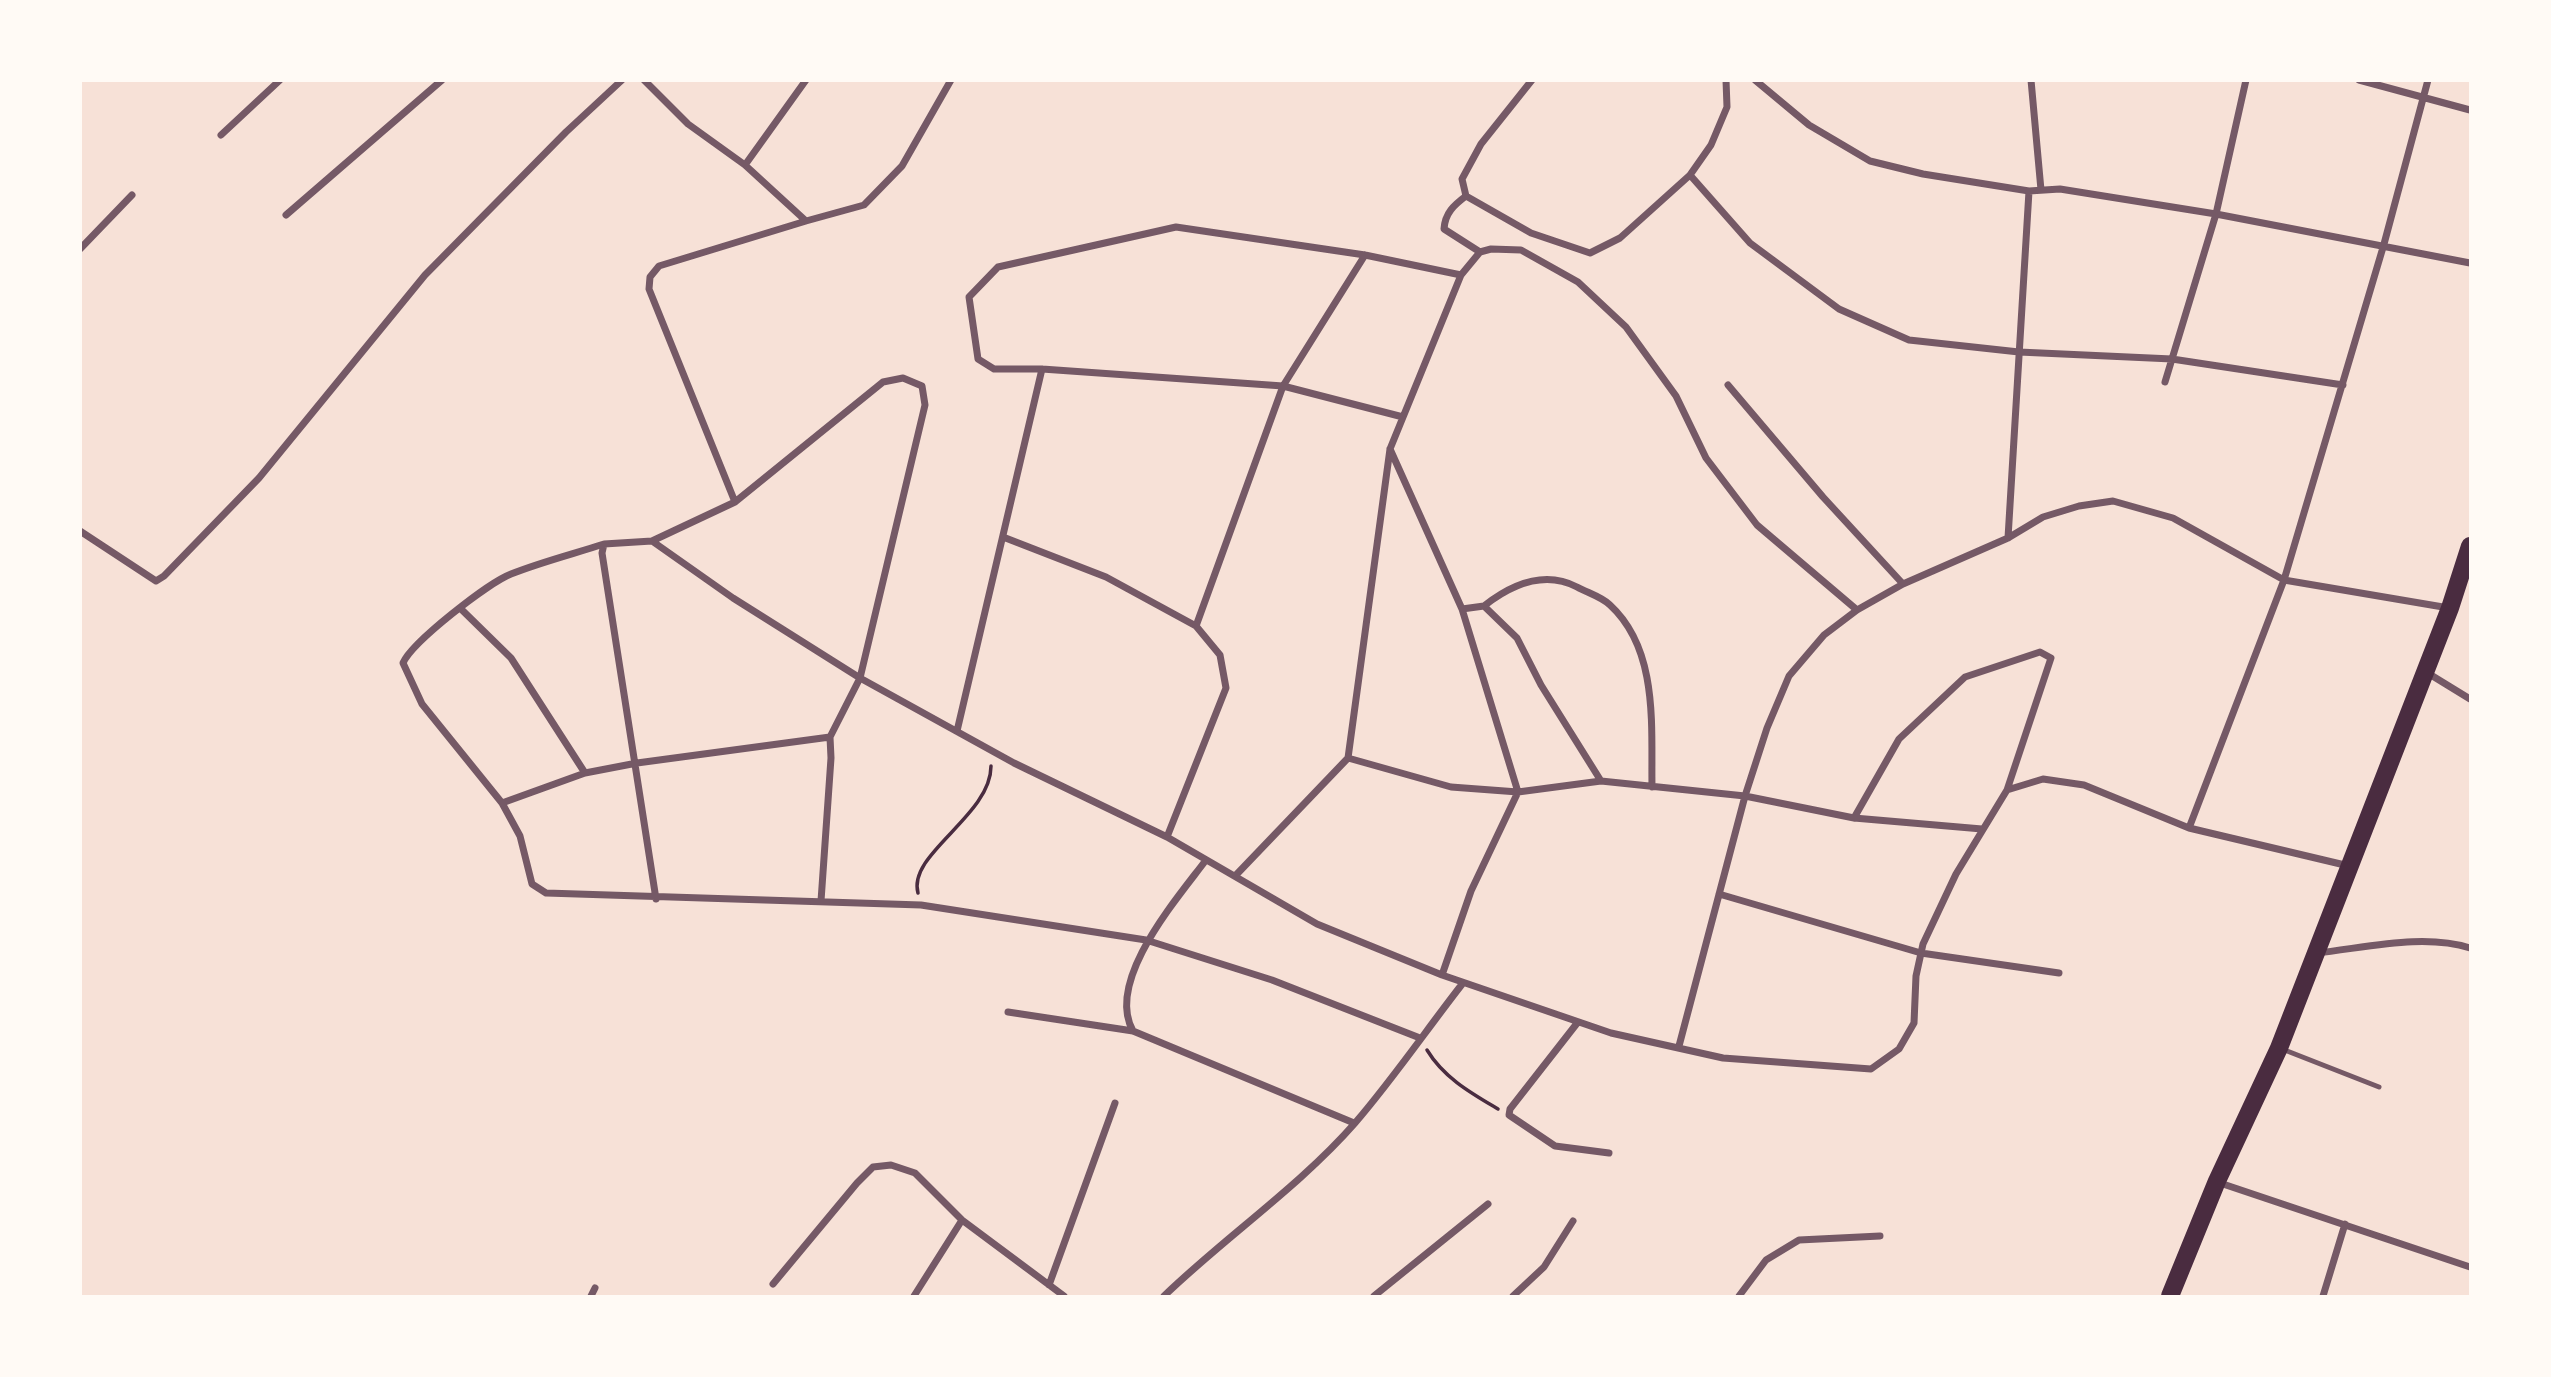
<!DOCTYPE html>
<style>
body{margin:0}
#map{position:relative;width:2551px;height:1377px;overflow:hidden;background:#f7e1d7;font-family:Commissioner,sans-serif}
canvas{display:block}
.frame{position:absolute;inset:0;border:82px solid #fffaf5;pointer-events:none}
</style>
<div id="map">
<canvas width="2551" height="1377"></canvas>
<div class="frame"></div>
</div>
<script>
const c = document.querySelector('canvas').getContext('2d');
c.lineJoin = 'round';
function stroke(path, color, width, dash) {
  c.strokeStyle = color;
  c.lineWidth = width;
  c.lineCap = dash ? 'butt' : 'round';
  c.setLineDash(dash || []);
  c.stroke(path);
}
const path = new Path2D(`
 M918,893c-11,-39 73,-77 73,-127
 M1427,1050c17,28 44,43 71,59`);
const service = new Path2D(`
 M2282,1049l97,38`);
const minor = new Path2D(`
 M644,80l44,44 57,41 61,56 58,-16 38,-39 49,-86
 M1532,80l-51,64 -19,35 4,17 65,37 59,20 30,-15 70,-63 21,-30 16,-38 -1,-27
 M1755,80l54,45 61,36 53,13 106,17 31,-2 156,25 254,49
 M2031,80l10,110
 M2359,80l111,30
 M221,135l59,-55
 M745,165l61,-85
 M1690,175l60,68 89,66 70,31 110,12 153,7 171,26
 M1466,196c-12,9 -21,17 -22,33l36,23
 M286,215l156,-135
 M80,249l52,-54
 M2165,382l51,-168 30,-134
 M1728,385l95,112 80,87
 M1403,417l-120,-31 -241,-17h-48l-16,-10 -9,-62 29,-30 178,-40 189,28 96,20
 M1390,449l72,160 56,183 -47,99 -29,84
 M735,502l-86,-213 1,-12 9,-11 147,-45
 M80,531l76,50 8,-5 95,-98 166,-203 141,-143 56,-52
 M1003,537l103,40 90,49 24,29 6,33 -59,149
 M2008,538l21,-347
 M652,541l81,57 127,80 154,85 153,74 150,87 125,51 169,58 112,25 148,11 28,-20 15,-26 2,-47 7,-32 33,-70 51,-84 36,-11 41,6 105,43 160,38
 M1484,606c28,-22 60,-36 93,-19 11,6 25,10 33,18 49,45 41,122 42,182
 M460,608l51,50 74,115
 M1462,609l22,-3 33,32 24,47 60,96
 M1196,626l87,-240 82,-131
 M2426,672l44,27
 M957,731l85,-362
 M1348,758l42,-309 71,-174 19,-23 11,-3 30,1 57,32 48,45 50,69 30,62 51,67 100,85
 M502,803l-80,-99 -19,-41c9,-21 85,-80 108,-89 30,-12 62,-20 93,-30
 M1854,818l45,-79 66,-62 75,-25 11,6 -44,132
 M2189,828l95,-248 100,-336 44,-164
 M1236,875l112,-117 103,29 67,5 83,-11 144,15 109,22 128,11
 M1719,894l202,59 138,20
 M656,899l-54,-346 2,-9 48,-3 83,-39 148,-120 20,-4 19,8 3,19 -65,273 -30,59
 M821,901l10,-143 -1,-21 -193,26 -52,10 -83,30 18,33 12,48 14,9 375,12 225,35 126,40 148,58
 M2316,953c49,-5 107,-20 154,-5
 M1008,1012l125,19 221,92
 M1578,1022l-68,87 -1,6 46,31 54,7
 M1133,1031c-28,-50 43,-131 73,-171
 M1679,1046l66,-250 22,-68 22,-52 35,-41 33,-25 46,-26 105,-46 35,-21 36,-11 34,-5 60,17 111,62 165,28
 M2217,1182l253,85
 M773,1284l84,-101 16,-16 18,-2 24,8 47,47 102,76
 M1049,1285l66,-182
 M591,1296l4,-8
 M914,1296l48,-76
 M1164,1296c60,-58 136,-110 191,-173 38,-44 72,-94 108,-140
 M1374,1296l114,-92
 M1513,1296l31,-29 29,-46
 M1739,1296l27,-36 33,-20 81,-4
 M2323,1296l22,-72`);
const primary = new Path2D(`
 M2170,1296l47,-115 62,-133 171,-440 20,-62`);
stroke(path, '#4a2c40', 3.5);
stroke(service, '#755966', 5);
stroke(minor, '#755966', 7);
stroke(primary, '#4a2c40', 18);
</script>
